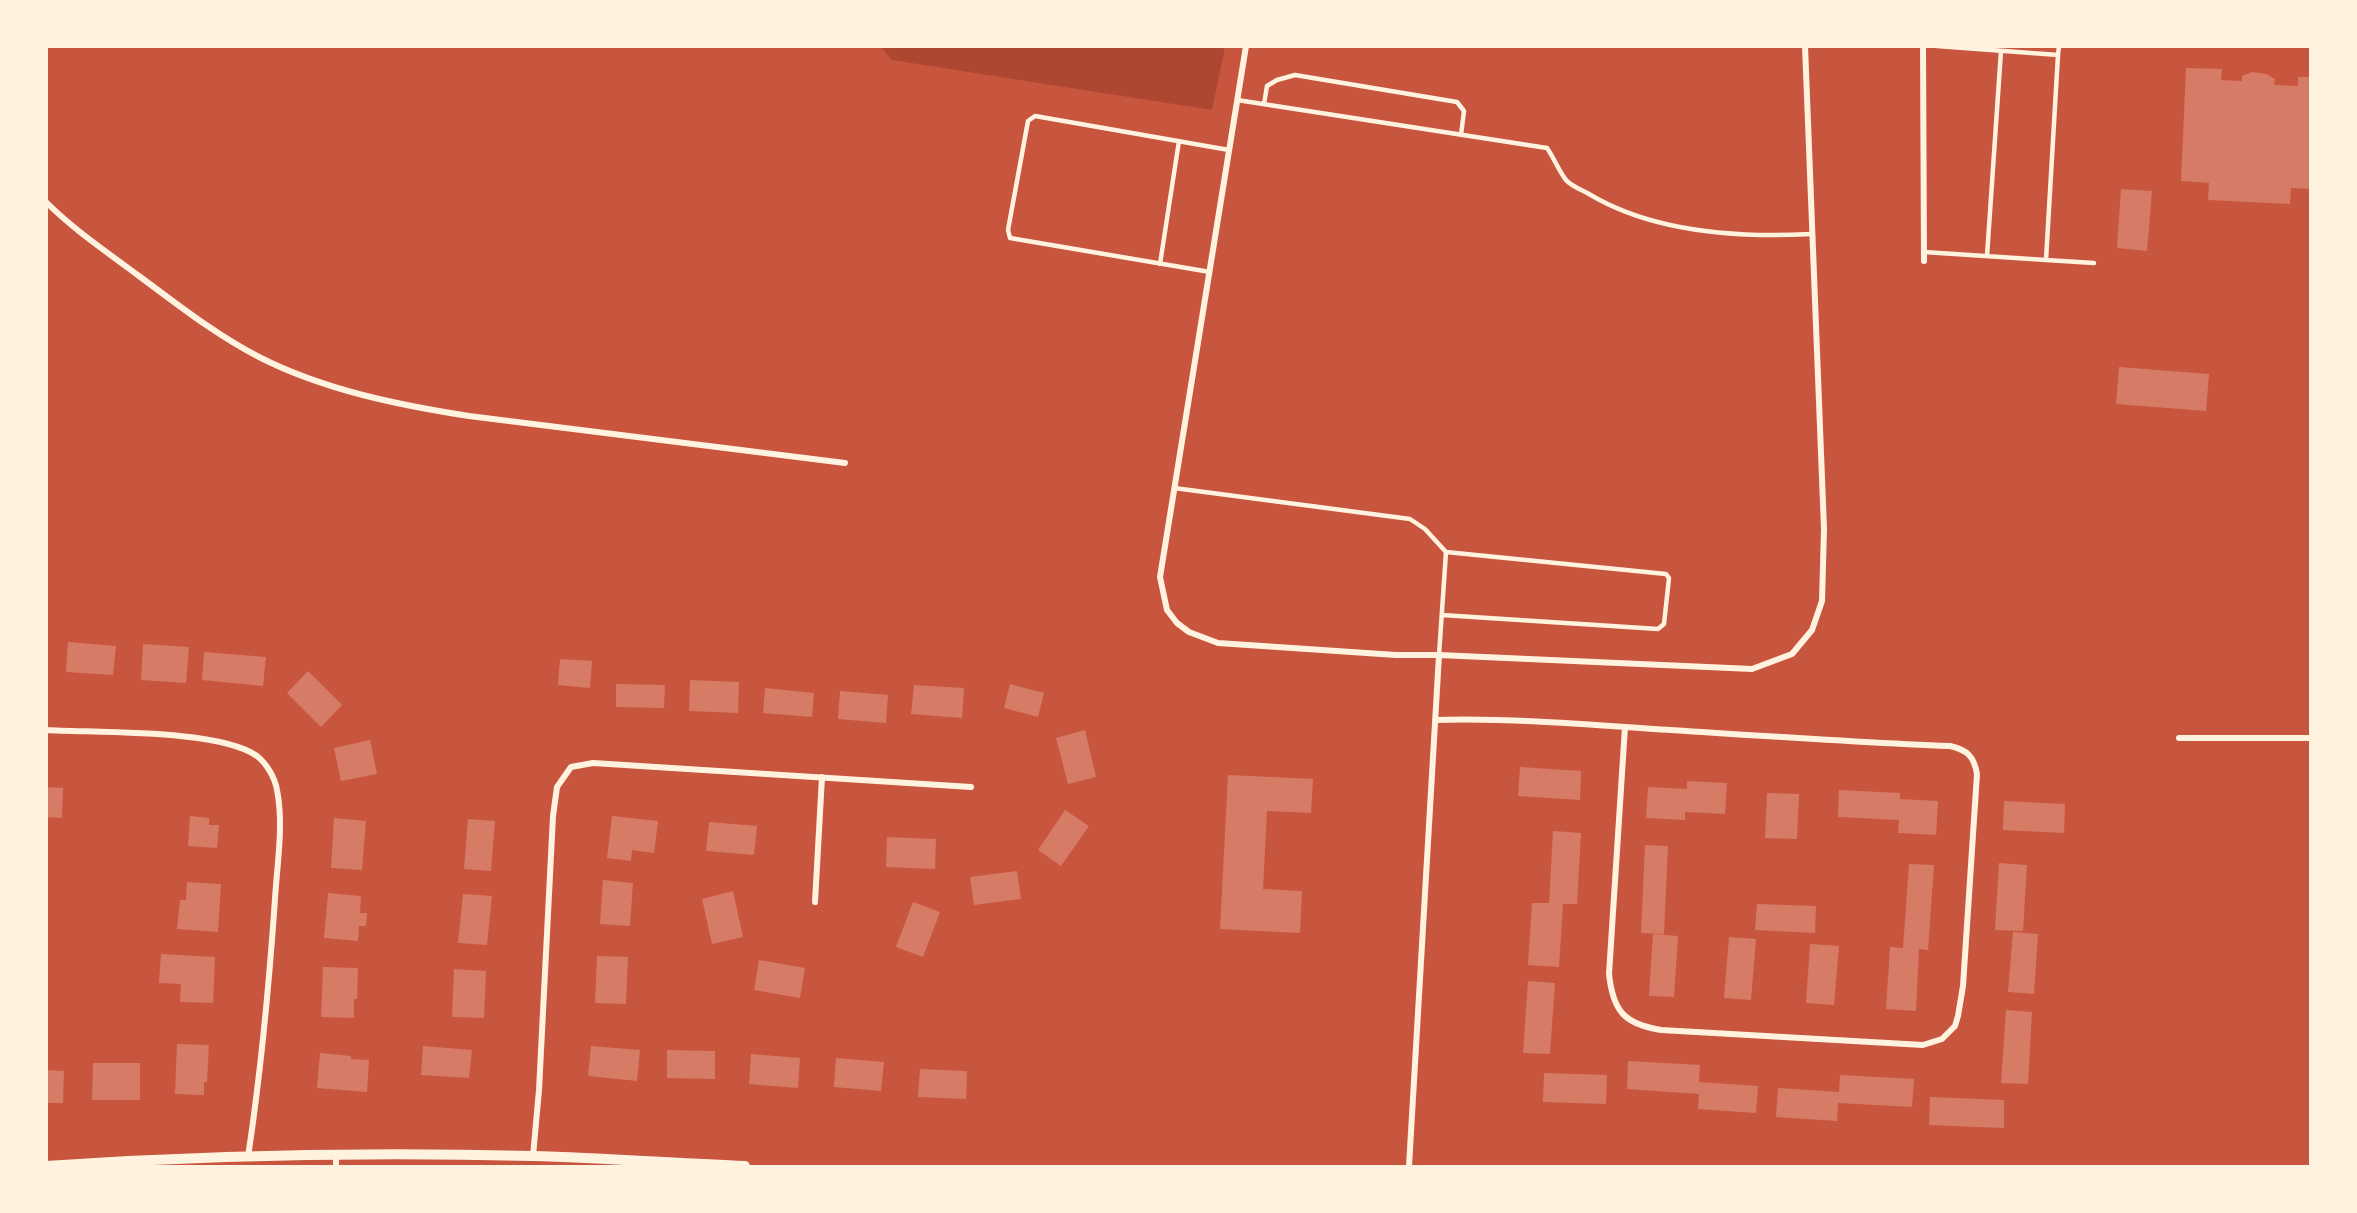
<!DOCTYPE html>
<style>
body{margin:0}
#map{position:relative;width:2357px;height:1213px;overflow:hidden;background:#c8553d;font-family:"Noto Sans",sans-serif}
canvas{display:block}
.frame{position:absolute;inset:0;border:48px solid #fff3e0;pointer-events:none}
</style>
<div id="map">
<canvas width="2357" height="1213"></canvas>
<div class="frame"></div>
</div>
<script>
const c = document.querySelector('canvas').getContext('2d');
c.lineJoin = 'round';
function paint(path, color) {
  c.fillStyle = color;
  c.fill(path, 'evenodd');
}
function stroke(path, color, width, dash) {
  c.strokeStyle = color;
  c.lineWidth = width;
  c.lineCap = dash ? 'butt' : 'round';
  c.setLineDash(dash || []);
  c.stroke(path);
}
const green = new Path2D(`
 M881,47h344l-13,63 -320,-50z`);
const building = new Path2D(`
 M2186,68l36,1 -1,11 21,1v-5l10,-4 14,2 9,5 -1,6 24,1v-9h12v112l-19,-1 -1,16 -82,-4 1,-17 -28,-2z
 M2121,189l31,2 -5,60 -30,-3z
 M2119,367l90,7 -3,37 -90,-7z
 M68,642l48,4 -3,29 -47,-3z
 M143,644l46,3 -3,36 -45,-3z
 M204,652l62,5 -3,29 -61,-6z
 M560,659l32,2 -2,27 -32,-3z
 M308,671l34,34 -21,22 -34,-34z
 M690,680l49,2 -1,31 -49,-2z
 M616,684l49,1 -1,23 -48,-1z
 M1010,684l34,9 -6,24 -34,-9z
 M914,685l50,3 -2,30 -51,-4z
 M765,688l49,5 -2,24 -49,-4z
 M840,691l48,4 -2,28 -48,-4z
 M1085,730l11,47 -28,7 -12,-46z
 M370,740l7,34 -36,7 -7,-33z
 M1520,767l61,4 -1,29 -62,-4z
 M1228,775l85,4 -2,34 -44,-2 -4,78 39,2 -2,42 -80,-4z
 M1687,781l40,2 -2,31 -40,-2v8l-39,-2 2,-31 39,2z
 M46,787l17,1 -1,30 -16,-1z
 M1839,790l61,3v6l38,2 -2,34 -38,-2 1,-13 -61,-3z
 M1767,793l32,1 -2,45 -32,-1z
 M2004,801l61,3 -1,29 -61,-3z
 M1065,810l24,16 -28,40 -23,-16z
 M190,816l19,2v7h10l-2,23 -29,-2z
 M612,816l46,5 -4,32 -22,-3 -1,11 -24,-3z
 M334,818l32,3 -4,49 -31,-2z
 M468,819l27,2 -4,50 -27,-2z
 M709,822l48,4 -3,29 -48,-4z
 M1553,831l28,2 -4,71h-14l-4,63 -31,-2 4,-62h17z
 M887,837l49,2 -1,30 -49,-2z
 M1645,845l23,1 -4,88 -23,-1z
 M1999,863l28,2 -4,66 -28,-1z
 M1909,864l25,1 -6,85 -9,-1 -3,62 -30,-2 4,-62 13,1z
 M1017,871l4,28 -47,6 -4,-28z
 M603,880l30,3 -3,43 -30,-2z
 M187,882l34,2 -3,48 -41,-3 3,-29h6z
 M733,891l10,46 -31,7 -10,-45z
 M328,893l33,3 -1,17h7l-1,13h-7l-1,15 -34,-3z
 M463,894l29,2 -5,49 -29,-2z
 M913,902l27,10 -17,45 -27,-10z
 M1757,904l59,2 -1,27 -60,-3z
 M2013,932l25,2 -4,60 -26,-2z
 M1653,934l25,2 -4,61 -25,-1z
 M1729,937l27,2 -5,61 -27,-2z
 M1810,944l29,2 -5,59 -28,-2z
 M161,954l54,3 -2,46 -33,-1 1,-18 -22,-1z
 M597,956l31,1 -2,47 -31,-1z
 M759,960l46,8 -5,30 -46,-8z
 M323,967l35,1 -1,31h-3v19l-33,-1z
 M454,969l32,2 -2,47 -32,-1z
 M1528,981l27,2 -5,71 -27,-1z
 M2006,1010l26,2 -4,72 -27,-1z
 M177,1044l32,1 -2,37h-3v13l-29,-1z
 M423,1046l49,4 -3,28 -48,-3z
 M591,1046l49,4 -3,31 -49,-5z
 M667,1050l48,1v28l-48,-1z
 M320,1053l31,3v3l18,1 -2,32 -50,-4z
 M751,1054l49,4 -2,30 -49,-4z
 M836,1058l48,4 -3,29 -47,-4z
 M1628,1061l72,4 -1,17 59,4 -2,27 -58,-4 1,-15 -72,-5z
 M93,1063h47v37h-48z
 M920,1069l47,2 -1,28 -48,-2z
 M46,1070l18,1 -1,32h-17z
 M1544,1073l63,2 -1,29 -63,-2z
 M1840,1075l74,4 -2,28 -74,-4 -1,18 -61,-4 2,-29 61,4z
 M1930,1097l74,3v28l-75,-3z`);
const service = new Path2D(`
 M1937,46l121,9 1,-9
 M1237,100l310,48c7,10 12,23 19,32 5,6 16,10 23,14 65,39 149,44 223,40
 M1264,104l3,-18 10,-6 18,-5 162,27 7,9 -3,24
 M1924,252l122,8 12,-205
 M1987,256l14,-205
 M2046,260l48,3
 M1160,264l19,-123
 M1210,272l-200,-34 -2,-8 20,-109 7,-5 194,34
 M1174,488l236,31 15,10 21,23 -7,103
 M1442,615l216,14 6,-5 5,-46 -3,-4 -220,-22`);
const minor = new Path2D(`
 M1246,46l-86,531 7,33 10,13 12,9 29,11 178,12h43l-30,511
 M1923,46l1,215
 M46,202c28,28 61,50 93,74 38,28 77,59 120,81 65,33 139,48 210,59l376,47
 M1439,655l313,14 40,-15 20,-24 10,-29 2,-72 -19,-483
 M1435,720c73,-2 146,4 219,9 98,6 197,13 296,17 17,4 24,10 27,28l-14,212 -5,30 -3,10 -13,13 -19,6 -262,-15c-37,-6 -48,-19 -52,-56l16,-247
 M46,730c50,3 174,-1 211,26 10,8 18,22 20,34 7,35 0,74 -2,109 -6,87 -14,172 -27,258
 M2179,738h131
 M815,902l7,-125
 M336,1155v11
 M533,1156l6,-66 14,-274 4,-29 14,-20 22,-4 378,24`);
const tertiary = new Path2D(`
 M46,1166c162,-11 324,-14 486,-10 71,2 142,7 213,10`);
paint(green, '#ae4732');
paint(building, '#d67c66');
stroke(service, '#fff3e0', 4.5);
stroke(minor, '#fff3e0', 6);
stroke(tertiary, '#fff3e0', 10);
</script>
